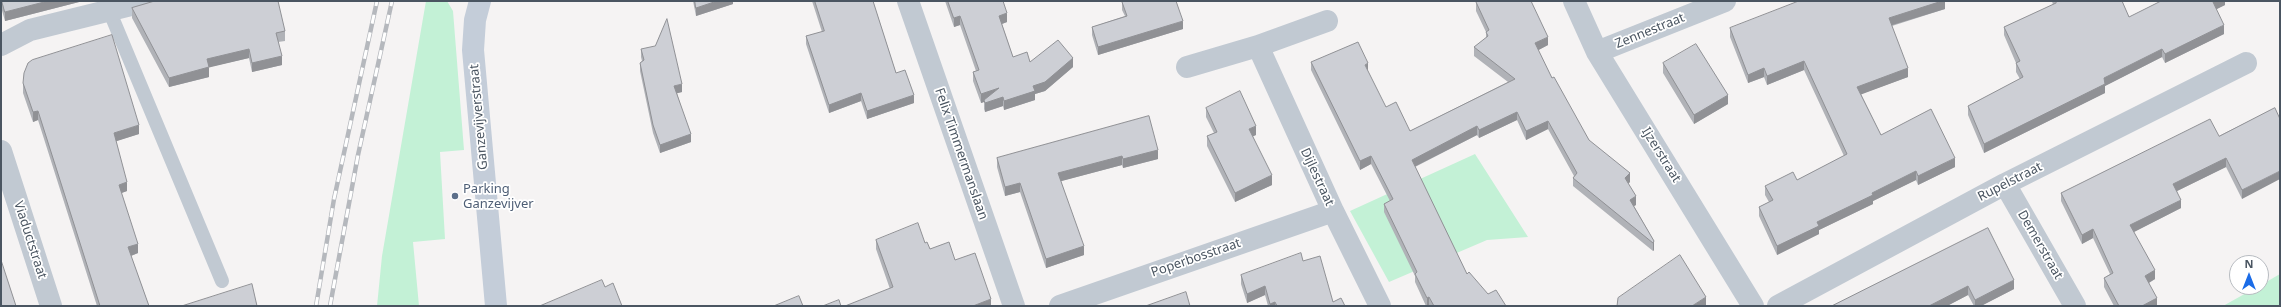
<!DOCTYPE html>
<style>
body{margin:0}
#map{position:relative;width:2281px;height:307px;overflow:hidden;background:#f5f3f3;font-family:"Noto Sans",sans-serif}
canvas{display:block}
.frame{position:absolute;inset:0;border:2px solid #4a5561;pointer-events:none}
.north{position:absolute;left:2229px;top:255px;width:40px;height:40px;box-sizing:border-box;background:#fff;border:1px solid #b7bbc0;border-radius:50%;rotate:0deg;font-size:11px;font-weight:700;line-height:16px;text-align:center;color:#4a5561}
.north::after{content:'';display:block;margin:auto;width:14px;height:18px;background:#1b6ce7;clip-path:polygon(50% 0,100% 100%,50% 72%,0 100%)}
</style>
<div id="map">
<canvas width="2281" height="307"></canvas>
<div class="frame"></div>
<div class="north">N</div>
</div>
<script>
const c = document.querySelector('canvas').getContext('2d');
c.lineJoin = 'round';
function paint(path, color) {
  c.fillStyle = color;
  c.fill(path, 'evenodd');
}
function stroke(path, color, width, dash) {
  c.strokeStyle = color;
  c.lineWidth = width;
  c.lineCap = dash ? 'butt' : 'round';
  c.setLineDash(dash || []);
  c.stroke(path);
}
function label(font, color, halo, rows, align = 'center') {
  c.font = font + ' "Noto Sans",sans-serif';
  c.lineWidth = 3.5;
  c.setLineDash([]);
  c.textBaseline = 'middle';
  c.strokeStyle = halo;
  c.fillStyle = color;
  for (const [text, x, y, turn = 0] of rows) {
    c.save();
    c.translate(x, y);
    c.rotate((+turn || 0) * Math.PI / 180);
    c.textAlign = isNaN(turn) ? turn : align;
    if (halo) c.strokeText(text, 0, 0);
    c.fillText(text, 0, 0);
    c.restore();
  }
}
const green = new Path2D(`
 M426,1h21l6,10 11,139 -24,2 5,87 -32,3 6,64h-42l5,-50z
 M1475,154l53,83 -41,3 -98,42 -39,-71z
 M2280,274v32h-57l34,-19h4v-2z`);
const lane = new Path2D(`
 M109,10l113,271`);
const street = new Path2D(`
 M908,1l106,305
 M1574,1l23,51 156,254
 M1,45l29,-15 117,-29
 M1258,46l69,-25
 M1597,52l128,-51
 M1187,67l71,-21 75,165 47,95
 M1,151l50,155
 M2005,184l70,122
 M1060,306l273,-95
 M1778,306l227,-122 241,-121`);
const secondary = new Path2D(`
 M480,1l-5,19 -2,30 23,256`);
const rail = new Path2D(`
 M316,306l18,-107 43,-198
 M330,306l28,-151 34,-154`);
const wall = new Path2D(`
 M1,1h82l-78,20 -4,-14z
 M693,1h40v3l-37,12z
 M812,1h61l23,72 18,30 -47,16 -6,-18 -32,12 -23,-69v-8l16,-4z
 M945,1h58l4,21 -5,2 11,33 17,5 43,5 -28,24 -10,3v6l-31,10 -1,-4 -18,6 -1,-3v-7l-3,1 -8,-22v-9l3,-1 -16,-46 -6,2z
 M1945,1v8l-53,17 16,51 -47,17 20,41 74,32 -37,18 -2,-5 -43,21v3l-54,26v4l-42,21 -18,-39v-9l10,-5 -4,-7v-9l32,-6 47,-24 -40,-86 -37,15 -3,-8 -16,6 -18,-46v-9z
 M2052,1h70l7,16 96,-16v4l-9,4 8,25 -59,29 -3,-6 -57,29v7l-121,60 -16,-38v-9l52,-27 -4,-7v-9l-12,-28v-8l49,-22z
 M1122,2l61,27 -85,26 -6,-20v-8l33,-11 -3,-6z
 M1476,2l72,43 -10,5 14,28 37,62 41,42 -2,1 8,22 -2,1 20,35v9l-1,1 -80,-65v-8l1,-2 -26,-47 -22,11 -9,-20 -38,18 -2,-3 -62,32 52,107 21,20 18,12h-76l-1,-1 -3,1 -11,-24v-6l-31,-64v-8l6,-3 -19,-37 -11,6 -49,-100v-8l75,45 24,24 98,-49 -34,-26v-9l12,-9v-6l-10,-21z
 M132,8l153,23v10l-7,1 4,23 -30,7 -3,-14 -40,9v10l-40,10 -37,-69z
 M641,49l41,43 -5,1 14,49 -31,11 -7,-20 -13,-62v-8l2,-2 -1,-4z
 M1663,63l65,41 -34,20 -31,-51z
 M23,83l116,51 -23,7 11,50 -6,2 17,60 -7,3 18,50h-52l-59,-186 -5,2 -10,-29z
 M1206,108l50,27 -3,1 19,49 -37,17 -28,-56v-10l7,-3 -8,-16z
 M2275,108l-33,91 -16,-32 -49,24 4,17 -47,24 21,47 -6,4 8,23h-43l-10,-19v-9l6,-4 -17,-36 -11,6 -21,-43v-8l158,-57z
 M1149,116l9,43 -35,9 -1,-3 -61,16 23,74 -38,13 -26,-76 -15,4 -8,-29v-9z
 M1988,228l26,61 -33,17h-7l-6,-11 -21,11h-115z
 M876,240l49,3 5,6 25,11 36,46 -101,-17 -14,-40z
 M1303,261l30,41 12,4h-77l-3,-11 -18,8 -6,-19v-9z`);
const shadedWall = new Path2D(`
 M48,1h35l-78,20v-9z
 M717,1h16v3l-37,12v-8z
 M1942,1h3v8l-56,17v-8z
 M2215,1h10v4l-12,6v-9z
 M1007,13v9l-8,3v-9z
 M960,16v9l-6,2v-9z
 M1183,21v8l-85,26v-8z
 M2224,25v9l-59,29v-9z
 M1548,37v8l-13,7v-9z
 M249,49v9l-42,10v-9z
 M2162,49v8l-57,29v7l-121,60v-9l120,-66z
 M282,56v9l-30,7v-9z
 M1073,58v9l-28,24 -10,3v6l-31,10v-9l29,-15z
 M1804,61v9l-37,15v-9z
 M1368,63v9l-3,-7z
 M209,67v10l-40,10v-9z
 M1764,68v9l-16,6v-8z
 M1908,68v9l-51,19v-9z
 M682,84v8l-8,2v-8z
 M999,88l-15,12v2l-3,1v-9z
 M861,93v8l-32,12v-8z
 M914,95v8l-47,16v-8z
 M1728,95v9l-34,20v-9z
 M1003,97v9l-18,6v-9z
 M38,111v9l-5,2v-10z
 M1517,112v8l-38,18v-8z
 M1548,121v8l-22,11v-9z
 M139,125v9l-25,8v-9z
 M1256,126v9l-7,3v-9z
 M1477,126v9l-65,33v-8z
 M691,134v8l-31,11v-8z
 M1158,150v9l-35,9v-9z
 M1122,156v9l-64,17v-9z
 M1371,156v8l-11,6v-9z
 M1955,158v9l-37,18v-9z
 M2226,158v9l-53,26v-9z
 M1916,171v9l-43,21v3l-54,26v4l-42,21v-9l40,-24 55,-29z
 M2280,171v8l-38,20v-9z
 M1630,173v9l-5,5v-9z
 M1272,175v10l-37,17v-9z
 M127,182v9l-8,3v-9z
 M1020,183v9l-15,4v-9z
 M1636,196v9l-6,3v-8z
 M2181,200v8l-51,26v-9z
 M2093,229v9l-11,6v-9z
 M1654,241v9l-1,1v-8z
 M138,244v9l-10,4v-10z
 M1084,246v9l-38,13v-9z
 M2155,270v9l-10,6v-9z
 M2014,280v9l-33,17h-6v-6z
 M1265,286v9l-18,8v-9z
 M1968,286v9l-21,11h-18z
 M1429,297v8l-2,1v-8z
 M1706,297v9h-14z
 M2157,298v8h-15z
 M991,299v7h-18z
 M1275,302v4h-5v-2z`);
const building = new Path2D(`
 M2,1h46l-43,11z
 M155,1h123l7,30 -9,2 6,23 -30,7 -3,-14 -42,10 2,8 -40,11 -37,-70z
 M695,1h22l-21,7z
 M815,1h58l23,72 9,-3 9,25 -47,16 -6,-18 -32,12 -23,-69 18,-5z
 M948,1h55l4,12 -8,3 14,41 14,-5 3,10 28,-22 15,18 -28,24 -12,4 2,5 -31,10 -1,-4 -18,6 -1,-3 15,-12 -18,6 -8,-22 6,-2 -19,-54 -6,2z
 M1125,1h51l7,20 -85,26 -6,-20 35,-11 -5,-14z
 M1478,1h53l17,36 -13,6 17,35 2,-1 35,63 41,33 -5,5 11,18 -6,4 24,41 -1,2 -80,-65 4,-5 -29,-52 -22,10 -9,-19 -38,18 -2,-4 -65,34 55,114 2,-2 19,22 8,-4 10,16h-72l-5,-9 -2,1 -12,-24 2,-2 -33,-68 9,-5 -22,-43 -11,5 -49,-99 47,-20 10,21 -3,2 21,42 10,-5 14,29 105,-52 -41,-32 14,-11 -2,-4 3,-2 -13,-28z
 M1799,1h143l-53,17 19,50 -51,19 24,48 50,-26 24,49 -37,18 -2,-5 -44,22 1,2 -56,27 2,4 -42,20 -18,-39 14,-7 -8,-14 28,-14 4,8 50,-26 -43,-93 -37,15 -3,-8 -16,7 -18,-47z
 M2055,1h67l7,16 32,-16h54l-2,1 11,23 -59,29 -3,-5 -58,29 1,6 -121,60 -16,-38 55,-29 -7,-14 4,-2 -16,-34 52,-24z
 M667,19l15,65 -8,2 17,48 -31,11 -7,-20 -13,-62 4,-3 -3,-11 14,-3z
 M112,35l27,90 -25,8 13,49 -8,3 19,59 -10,3 21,59h-49l-62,-195 -5,1 -10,-29 1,-10 4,-10 4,-3z
 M1696,44l32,51 -34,20 -31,-52z
 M1240,91l16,35 -7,3 23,46 -37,18 -28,-57 10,-4 -11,-24z
 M2275,108l5,11v52l-38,19 -16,-32 -53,26 8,16 -51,25 25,45 -10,6 12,22 -15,8h-23l-15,-28 9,-5 -20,-44 -11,6 -21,-42 149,-74 9,17z
 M1149,116l9,34 -35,9 -1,-3 -64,17 26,73 -38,13 -26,-76 -15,4 -8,-29z
 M918,223l7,20 2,-1 3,7 19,-7 6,18 20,-7 16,46 -18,7h-128l48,-19 -17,-47z
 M1988,228l26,52 -39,20 -7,-14 -39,20h-97z
 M1301,253l2,8 17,-5 13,46 8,-4 4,8h-68l-2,-4 -5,2 -5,-18 -18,8 -6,-19z
 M1680,255l26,42 -14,9h-75l1,-8z
 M1,260l15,46h-15z
 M602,280l3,7 8,-4 9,23h-82z
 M252,284l5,22h-75z
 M1186,292l4,14h-44z
 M799,296l4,10h-29z
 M839,300l2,6h-18z`);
const markers = [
 [455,196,4,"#5c6f8a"]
];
const streetNames = [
 ["Zennestraat",1650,31,-22],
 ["Ganzevijverstraat",479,117,-95],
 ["Felix Timmermanslaan",961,154,71],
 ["Ijzerstraat",1661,155,58],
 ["Dijlestraat",1317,177,65],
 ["Rupelstraat",2010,182,-27],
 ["Viaductstraat",30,240,72],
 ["Demerstraat",2040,245,60],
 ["Poperbosstraat",1196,258,-19]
];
const serviceNames = [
 ["Parking",463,189],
 ["Ganzevijver",463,204]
];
paint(green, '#c3f1d6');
stroke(lane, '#c1c9d2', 14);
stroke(street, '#c1c9d2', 22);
stroke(secondary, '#c4cdd9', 22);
stroke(rail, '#b5b8bd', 4.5);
stroke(rail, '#fff', 3, [9]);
paint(wall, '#b0b2b7');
paint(shadedWall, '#909195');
paint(building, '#cdcfd5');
stroke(building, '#909195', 1);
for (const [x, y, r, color] of markers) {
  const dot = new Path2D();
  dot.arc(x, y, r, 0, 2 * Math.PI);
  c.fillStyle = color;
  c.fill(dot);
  stroke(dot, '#fff', 1.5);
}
label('13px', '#4a5561', '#fff', streetNames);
label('13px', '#4e5e75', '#fff', serviceNames, 'left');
</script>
